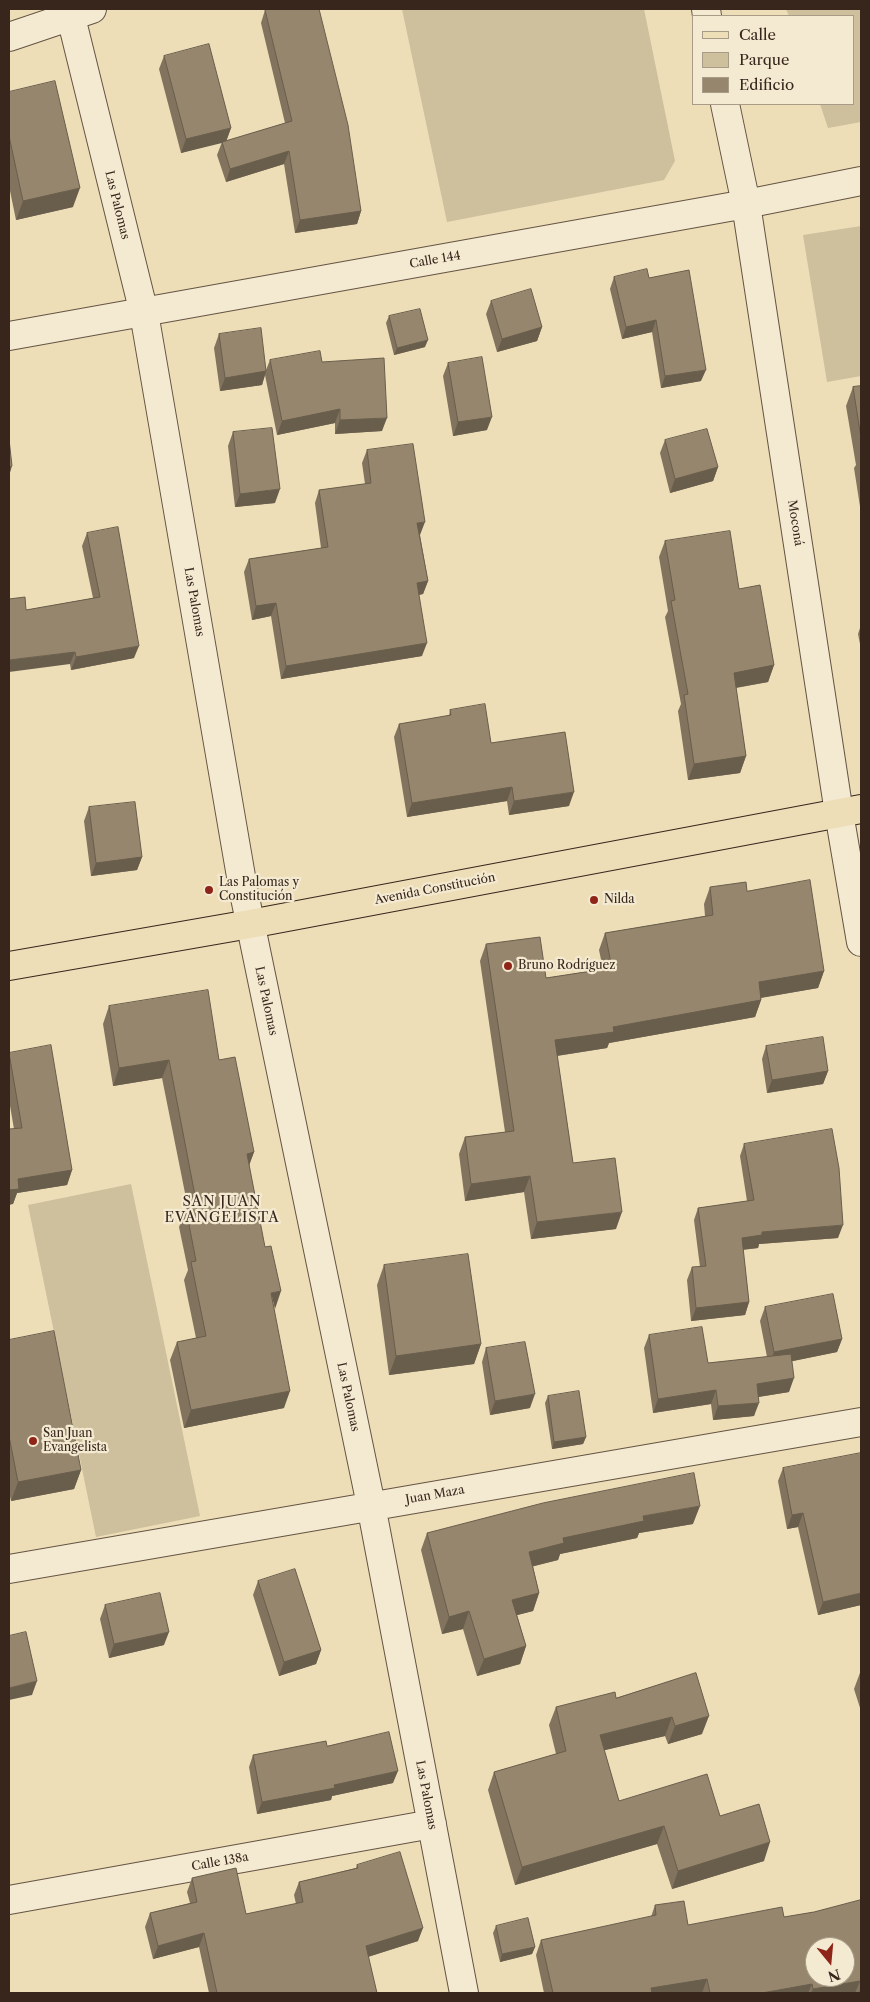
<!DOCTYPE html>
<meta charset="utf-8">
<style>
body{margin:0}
#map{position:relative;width:870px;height:2002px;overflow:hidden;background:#eddeb8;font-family:"Libre Caslon Text",serif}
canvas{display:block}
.frame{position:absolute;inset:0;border:10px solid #38261c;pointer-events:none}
.legend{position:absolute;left:692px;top:15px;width:162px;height:90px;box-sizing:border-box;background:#f3ead1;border:1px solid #a89c89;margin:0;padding:6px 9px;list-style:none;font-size:15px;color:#38261c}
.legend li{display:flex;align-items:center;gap:10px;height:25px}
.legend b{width:25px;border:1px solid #a89c89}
.north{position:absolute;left:805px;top:1937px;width:50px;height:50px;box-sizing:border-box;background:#f3ead1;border:1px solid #a89c89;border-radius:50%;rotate:163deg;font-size:14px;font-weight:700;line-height:20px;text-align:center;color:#38261c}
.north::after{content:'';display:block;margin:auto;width:18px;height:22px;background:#8f2418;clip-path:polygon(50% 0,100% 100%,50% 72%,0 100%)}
</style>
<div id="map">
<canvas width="870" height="2002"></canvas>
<div class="frame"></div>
<ul class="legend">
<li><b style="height:6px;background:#eddeb8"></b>Calle</li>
<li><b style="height:14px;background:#cebf9d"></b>Parque</li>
<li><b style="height:14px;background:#96866d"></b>Edificio</li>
</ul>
<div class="north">N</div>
</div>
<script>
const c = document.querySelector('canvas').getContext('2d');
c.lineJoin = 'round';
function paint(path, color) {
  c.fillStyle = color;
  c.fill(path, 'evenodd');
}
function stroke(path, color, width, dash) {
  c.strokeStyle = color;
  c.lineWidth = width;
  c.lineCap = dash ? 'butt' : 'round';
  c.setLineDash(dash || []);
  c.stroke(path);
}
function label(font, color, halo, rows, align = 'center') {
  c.font = font + ' "Libre Caslon Text",serif';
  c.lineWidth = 4.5;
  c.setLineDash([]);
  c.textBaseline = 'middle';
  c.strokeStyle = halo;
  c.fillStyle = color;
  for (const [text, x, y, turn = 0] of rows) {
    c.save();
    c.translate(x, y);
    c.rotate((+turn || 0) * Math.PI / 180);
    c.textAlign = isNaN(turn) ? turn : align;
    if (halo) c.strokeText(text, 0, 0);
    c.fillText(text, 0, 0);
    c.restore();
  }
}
const green = new Path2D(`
 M402,9h242l31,152 -11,19 -217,42z
 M786,9h75v113l-33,6 -8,-24h34v-88h-65z
 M861,226v150l-34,6 -24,-147z
 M131,1184l69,332 -104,21 -68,-332z`);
const minor = new Path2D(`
 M69,9l75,304 99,575 128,617 93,488
 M706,9l1,7
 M9,37l83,-28
 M725,104l21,100 93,609 22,129
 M9,336l737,-132 115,-23
 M9,1569l852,-147
 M9,1900l423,-76`);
const major = new Path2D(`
 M9,966l241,-42 611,-115`);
const wall = new Path2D(`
 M265,10l96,201 -4,13 -62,9 -11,-69 -58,18 -9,-27 5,-13 -41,11 -22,-84 5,-13 67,72 -5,13 59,-18 -24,-100z
 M9,92l64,115 -57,13 -7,-34z
 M614,277l35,1 52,103 -40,7 -9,-56 -30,7 -12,-50z
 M491,301l51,26 -5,14 -40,11 -11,-38z
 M389,316l36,31 -31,8 -8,-32z
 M219,334l47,36 4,-10 52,2 60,69 -47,3v-11l-58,12 -12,-60 -3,10 -42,6 -6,-43z
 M448,363l39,67 -34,6 -10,-60z
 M861,386v127l-7,-45 2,-3 -10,-59 7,-19z
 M233,432l42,71 -40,4 -7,-61z
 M665,440l53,27 -5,14 -43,12 -10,-40z
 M367,450l53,85 8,46 -5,13 -4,1 3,61 -141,23 -10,-63 -19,4 -8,-48 5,-13 72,-11 -6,-45 4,-13 46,-6 -3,-21z
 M87,533l47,125 -63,12 -1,-6 -44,-54 67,-12 -11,-52z
 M665,541l74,48 35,76 -6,17 -32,6 10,68 -6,17 -52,7 -10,-69 3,-7 -16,-87 3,-6 -9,-54z
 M861,625v24l-3,-15z
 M450,710l41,33 78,63 -60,9 -2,-14 -100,16 -13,-80 5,-13 50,-8z
 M89,807l53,50 -5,13 -46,6 -7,-55z
 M710,887l37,4 77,80 -6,17 -57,10v2l-6,17 -146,26 -2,5 -50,8 16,107 43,66 -85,10 -7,-47 -59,9 -6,-47 6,-17 40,-5 -25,-171 6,-17 60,34 57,-9 -4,-19 6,-17 100,-17 -1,-12z
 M109,1006l110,54 35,92 -5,14 25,143 10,99 -100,20 -14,-68 7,-18 19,-4 -12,-58 4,-10 -9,-43 7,-18 2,-1 -26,-130 -49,8 -10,-62z
 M766,1046l62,25 -5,13 -56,9 -5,-34z
 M9,1053l63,117 -5,15 -50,8 -4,11 1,-75 -5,-29z
 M744,1144l94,94 -79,6 -1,4 -15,2 6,52 -4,13 -54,6 -4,-41 5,-13h8l-6,-47 4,-12 49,-7 -7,-45z
 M384,1265l97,79 -7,20 -85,11 -12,-90z
 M765,1307l77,32 -5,13 -45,9 -3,31 -31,5 -4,19 -41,4 -2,-16 -58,9 -9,-65 5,-13 59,28 59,-6 -7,-36z
 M9,1340l72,130 -7,19 -63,12 -2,-9z
 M486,1348l44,60 -40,7 -8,-53z
 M548,1396l38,41 -3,7 -31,5 -7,-46z
 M783,1468l78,137 -43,10 -20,-88 -11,2 -9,-48z
 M693,1524l-54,9 -2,5 -77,16 -2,6 -25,6 6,27 -6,18 -16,4 9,31 -6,18 -43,12 -14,-47 -21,5 -21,-84 6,-17z
 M258,1581l63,69 -5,14 -37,12 -26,-81z
 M105,1605l59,40 -55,13 -9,-39z
 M861,1670v41l-7,-22z
 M696,1673l6,61 -34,10 -3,-8 -61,14 15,51 101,15 44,45 -92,28 -15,-45 -142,41 -27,-95 6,-18 62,-18 -7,-29 7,-18 60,-9z
 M327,1746l66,37 -61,13 -1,4 -74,14 -8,-47 4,-12z
 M357,1865l61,76 -50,16 9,36h-168l-10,-46 -46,12 -8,-32 5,-14 40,-10 -3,-11 5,-14 54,36 50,-10 -2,-9 5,-13 57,-14z
 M861,1900v93h-317l-8,-38 5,-15 110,-23 4,-12 33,20 96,-8 30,-5z
 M496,1926l39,21 -3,7 -32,8 -7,-29z`);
const shadedWall = new Path2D(`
 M231,128l-5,14 -45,11 5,-14z
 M289,151l-5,13 -58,18 4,-13z
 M80,188l-7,19 -57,13 7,-19z
 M361,211l-4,13 -62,9 5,-13z
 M656,320l-4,12 -30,7 4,-12z
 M542,327l-5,14 -40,11 5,-13z
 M428,340l-3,7 -31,8 3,-7z
 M706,370l-5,11 -40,7 4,-12z
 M266,371l-4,14 -42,6 5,-13z
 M340,409l-5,14 -58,12 5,-14z
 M492,417l-5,13 -34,6 5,-14z
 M387,418l-5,13 -47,3 5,-14z
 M12,466l-3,10v-9z
 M718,467l-5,14 -43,12 5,-14z
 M280,489l-5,14 -40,4 5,-13z
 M425,522l-5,13 -7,1 4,-13z
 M428,581l-5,13 -11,2 5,-13z
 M276,603l-5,13 -19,4 4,-14z
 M427,643l-5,13 -141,23 5,-13z
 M139,646l-5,12 -63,12 5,-13z
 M75,652l-5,12 -61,8v-12z
 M774,665l-6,17 -40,7 6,-16z
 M746,756l-6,17 -52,7 6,-16z
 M512,787l-5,14 -100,16 5,-14z
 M574,792l-5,14 -60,9 5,-14z
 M142,857l-5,13 -46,6 5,-13z
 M824,971l-6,17 -65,11 6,-17z
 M761,1000l-6,17 -146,26 -2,5 -58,9 6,-17 58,-13z
 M169,1060l-7,18 -49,8 6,-18z
 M828,1071l-5,13 -56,9 5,-13z
 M254,1152l-7,18v-16z
 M72,1170l-5,15 -50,8 -4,11 -4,1v-15l9,-11z
 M530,1176l-6,16 -59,9 6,-17z
 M622,1212l-6,17 -85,10 6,-17z
 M843,1225l-5,13 -79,6 -1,4 -21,2 5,-12 20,-6z
 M281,1291l-6,18 -4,-16z
 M749,1302l-4,13 -54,6 5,-13z
 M842,1339l-5,13 -68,14 5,-14z
 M481,1344l-7,20 -85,11 7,-19z
 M794,1378l-5,14 -37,6 5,-14z
 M716,1390l-5,14 -58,9 5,-14z
 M290,1391l-6,17 -100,20 7,-18z
 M535,1394l-5,14 -40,7 5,-14z
 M759,1403l-5,13 -41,4 5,-14z
 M586,1437l-3,7 -31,5 2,-7z
 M81,1470l-7,19 -63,12 7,-19z
 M700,1506l-7,18 -54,9 -2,5 -77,16 -2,6 -35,9 6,-17 34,-14 80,-22z
 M803,1513l-5,14 -11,2 5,-14z
 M539,1593l-6,18 -27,7 6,-18z
 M861,1593v12l-43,10 5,-13z
 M469,1611l-6,18 -21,5 7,-17z
 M169,1632l-5,13 -55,13 5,-14z
 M526,1646l-6,18 -43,12 7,-17z
 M321,1650l-5,14 -37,12 5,-14z
 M37,1681l-5,14 -23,5v-12z
 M709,1716l-7,18 -34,10 7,-18z
 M672,1717l-7,19 -72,17 7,-18z
 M398,1771l-5,12 -61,13 -1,4 -74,14 5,-12 72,-17z
 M664,1826l-7,18 -142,41 7,-18z
 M770,1842l-6,19 -92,28 6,-18z
 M423,1928l-5,13 -57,18 5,-13z
 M204,1933l-5,14 -46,12 5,-13z
 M535,1947l-3,7 -32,8 2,-8z
 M707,1979l-5,14h-53l2,-5z
 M860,1981l-5,12h-44l2,-4z
 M812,1984l-4,9h-46z
 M861,1987v6h-2z`);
const building = new Path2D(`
 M270,9h49l29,116 13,86 -61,9 -11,-69 -59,18 -8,-27 70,-21 -27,-111z
 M209,44l22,84 -45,11 -22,-83z
 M55,81l25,107 -57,13 -14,-65v-44z
 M647,269l2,9 40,-8 17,100 -41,6 -9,-56 -30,7 -12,-50z
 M531,289l11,38 -40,12 -11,-38z
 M420,309l8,31 -31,8 -8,-32z
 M261,328l5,43 -41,7 -6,-44z
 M320,351l2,11 62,-4 3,60 -47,2v-11l-58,12 -12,-61z
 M482,357l10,60 -34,5 -10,-59z
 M861,386v52l-8,-51z
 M272,428l8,61 -40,5 -7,-62z
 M707,429l11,38 -43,12 -10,-39z
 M9,439l3,27 -3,1z
 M413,444l12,78 -8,1 11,58 -11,2 10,60 -141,23 -10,-63 -20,3 -7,-47 79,-12 -9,-57 52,-7 -4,-33z
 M118,527l21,119 -63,11 -1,-5 -66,8v-61l16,-2 1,13 74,-13 -13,-64z
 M730,531l9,58 21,-4 14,80 -40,8 12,83 -52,8 -10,-69 4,-1 -17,-93 4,-1 -10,-59z
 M485,704l6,39 74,-11 9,60 -60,9 -2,-14 -100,16 -13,-79 52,-9 -1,-5z
 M135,802l7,55 -46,6 -7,-56z
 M810,880l14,91 -65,11 2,18 -148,27 1,5 -59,8 18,123 42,-5 7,54 -85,10 -7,-46 -59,8 -6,-47 49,-6 -28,-187 54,-7 6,41 66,-10 -7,-35 108,-18 -3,-28 36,-5 1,9z
 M208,990l11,70 16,-3 19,95 -7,2 18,93 6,-1 10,45 -10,2 19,98 -99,19 -14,-68 29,-6 -15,-74 5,-1 -10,-52 11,-3 -28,-146 -50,8 -10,-62z
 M823,1037l5,34 -56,9 -6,-34z
 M51,1045l21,125 -54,9 1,10 -10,1v-61l13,-1 -13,-75z
 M832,1129l7,39 4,57 -81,7v3l-20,3 7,64 -53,6 -4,-41 14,-1 -8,-58 56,-8 -10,-56z
 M468,1254l13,90 -85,12 -12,-91z
 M833,1294l9,45 -68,13 -9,-45z
 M702,1327l6,36 83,-9 3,24 -37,6 2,19 -41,3 -2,-16 -58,9 -9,-64z
 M54,1331l27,139 -63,12 -9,-46v-96z
 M525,1342l10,52 -40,7 -9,-53z
 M579,1391l7,46 -32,5 -6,-46z
 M861,1453v140l-38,9 -20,-89 -11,2 -9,-47z
 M694,1473l6,33 -57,10 1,5 -81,17 1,5 -35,9 10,41 -27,7 14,46 -42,13 -15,-48 -20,6 -22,-84 116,-30z
 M295,1569l26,81 -37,12 -26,-81z
 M160,1593l9,39 -55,12 -9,-39z
 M26,1632l11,49 -28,7v-52z
 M696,1673l13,43 -34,10 -3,-9 -72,18 19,66 88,-27 13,42 39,-12 11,38 -92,29 -14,-45 -142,41 -28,-95 72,-21 -10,-44 59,-15 1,6z
 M389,1732l9,39 -64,14 1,3 -73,14 -9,-47 73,-14 1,5z
 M400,1852l23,76 -57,18 11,47h-160l-13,-60 -46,13 -8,-33 47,-11 -5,-24 44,-10 10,46 57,-12 -4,-20 59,-14 -1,-3z
 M861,1900v87l-1,-6 -47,8 -1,-5 -50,9h-52l-3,-14 -56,9 1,5h-99l-12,-53 115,-25 -1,-10 29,-4 4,24 94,-18 2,10 30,-5zM815,1947h30v30h-30z
 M528,1918l7,29 -33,7 -6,-28z`);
const markers = [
 [209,890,5,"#8f2418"],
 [594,900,5,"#8f2418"],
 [508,966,5,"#8f2418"],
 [33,1441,5,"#8f2418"]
];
const streetNames = [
 ["Las Palomas",117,205,76],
 ["Calle 144",435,260,-10],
 ["Moconá",795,523,81],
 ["Las Palomas",194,602,80],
 ["Avenida Constitución",435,889,-11],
 ["Las Palomas",266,1001,78],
 ["Las Palomas",348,1397,78],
 ["Juan Maza",435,1495,-10],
 ["Las Palomas",426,1795,79],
 ["Calle 138a",220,1862,-10]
];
const poiNames = [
 ["Las Palomas y",219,883],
 ["Constitución",219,897],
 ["Nilda",604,900],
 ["Bruno Rodríguez",518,966],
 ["San Juan",43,1434],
 ["Evangelista",43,1448]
];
const neighbourhoodNames = [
 ["SAN JUAN",222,1202],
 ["EVANGELISTA",222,1218]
];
paint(green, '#cebf9d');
stroke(minor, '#655443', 30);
stroke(major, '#38261c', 30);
stroke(minor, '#f3ead1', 28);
stroke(major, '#eddeb8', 28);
paint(wall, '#81735e');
paint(shadedWall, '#695e4c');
paint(building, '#96866d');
stroke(building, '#695e4c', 1);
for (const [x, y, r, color] of markers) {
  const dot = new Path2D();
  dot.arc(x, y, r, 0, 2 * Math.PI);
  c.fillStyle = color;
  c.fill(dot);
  stroke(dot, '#f3ead1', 2);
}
label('12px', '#38261c', '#f3ead1', streetNames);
label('12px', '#38261c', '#f3ead1', poiNames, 'left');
c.letterSpacing = '1px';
label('14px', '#38261c', '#f3ead1', neighbourhoodNames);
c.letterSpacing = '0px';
</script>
